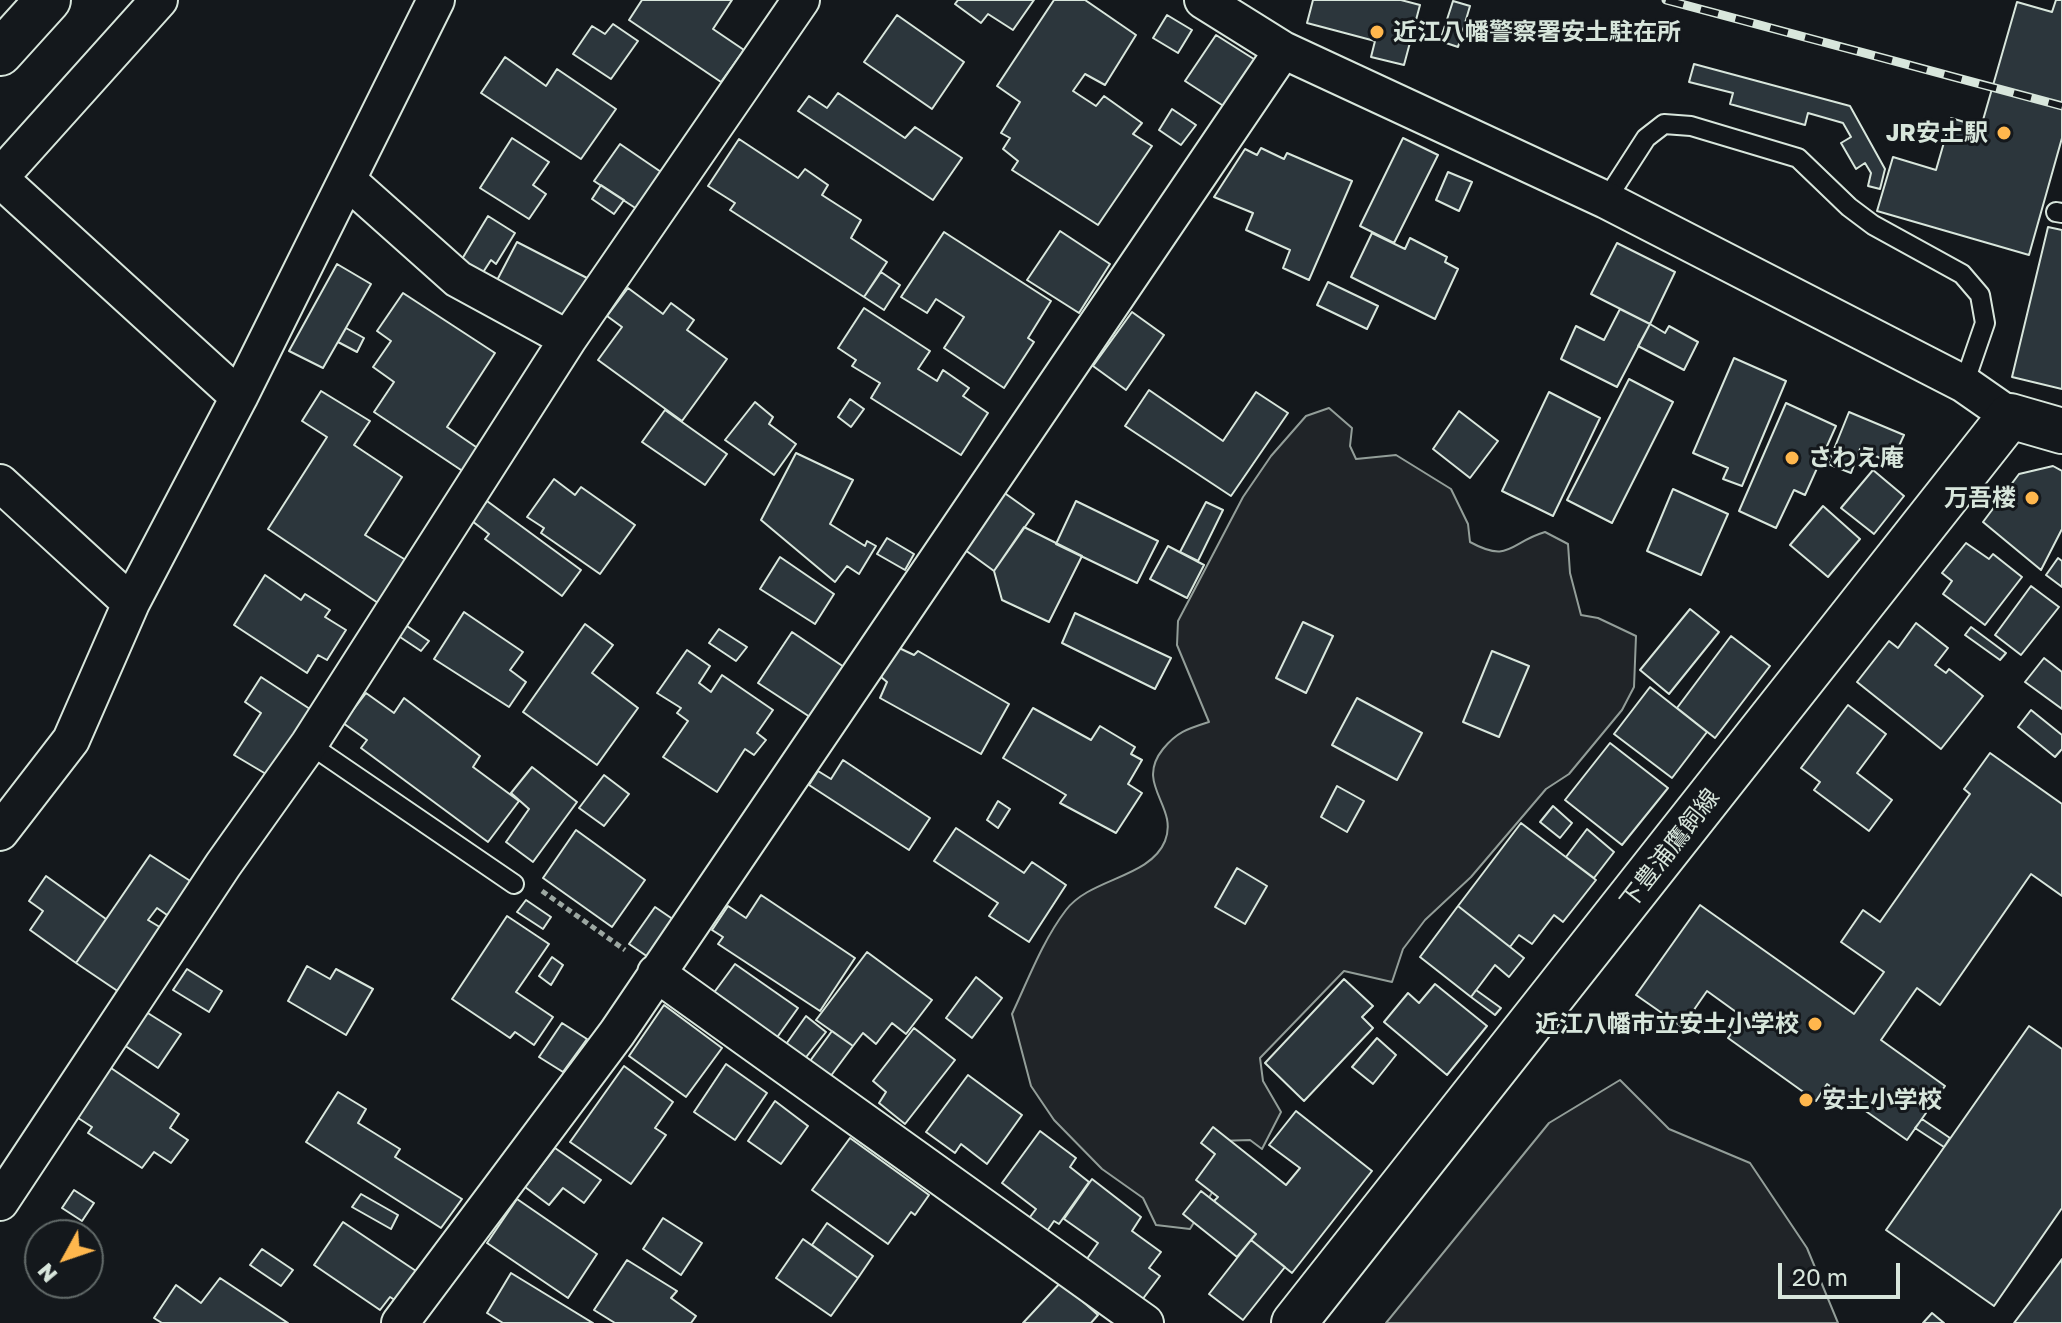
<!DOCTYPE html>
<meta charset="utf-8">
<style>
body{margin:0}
#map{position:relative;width:2062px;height:1323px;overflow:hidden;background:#14181c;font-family:"Golos Text",sans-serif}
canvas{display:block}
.north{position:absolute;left:24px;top:1219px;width:80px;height:80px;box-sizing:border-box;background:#14181c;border:2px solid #626a69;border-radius:50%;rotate:230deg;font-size:22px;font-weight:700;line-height:32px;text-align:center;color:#d8e6dc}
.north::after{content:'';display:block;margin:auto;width:28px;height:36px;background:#ffb74d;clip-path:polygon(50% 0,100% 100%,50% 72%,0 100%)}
.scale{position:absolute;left:1778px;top:1263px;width:122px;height:36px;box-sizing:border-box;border:4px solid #d8e6dc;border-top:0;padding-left:10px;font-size:24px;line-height:28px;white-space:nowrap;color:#d8e6dc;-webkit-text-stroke:6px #14181c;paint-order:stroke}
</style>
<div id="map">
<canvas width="2062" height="1323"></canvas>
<div class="north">N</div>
<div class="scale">20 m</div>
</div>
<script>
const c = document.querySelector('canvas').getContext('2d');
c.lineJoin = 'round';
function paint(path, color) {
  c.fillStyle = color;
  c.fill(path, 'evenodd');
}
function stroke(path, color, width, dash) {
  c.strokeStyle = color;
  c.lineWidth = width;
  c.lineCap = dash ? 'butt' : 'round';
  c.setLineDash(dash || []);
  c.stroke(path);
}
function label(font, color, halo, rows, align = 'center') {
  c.font = font + ' "Golos Text","Noto Sans JP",sans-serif';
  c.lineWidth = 6;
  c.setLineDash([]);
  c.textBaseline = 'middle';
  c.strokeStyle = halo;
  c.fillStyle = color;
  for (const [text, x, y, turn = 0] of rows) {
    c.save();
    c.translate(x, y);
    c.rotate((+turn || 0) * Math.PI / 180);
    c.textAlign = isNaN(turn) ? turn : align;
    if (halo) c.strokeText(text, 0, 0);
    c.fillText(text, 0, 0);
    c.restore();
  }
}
const green = new Path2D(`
 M1329,408l23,20 -2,18 6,13 40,-4 55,34 17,35 2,18c40,22 40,0 75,-10l23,12 2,29 11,42 17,3 38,18 -2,51 -12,23 -53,64 -23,15 -75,88 -46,43 -22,29 -11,33 -48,-11 -84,87 3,23 18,31 -19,37 -12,-9 -31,1 14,17 -43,71 -34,-4 -13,-27 -41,-29 -48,-49 -23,-34 -19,-72c16,-34 31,-74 54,-104 24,-32 84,-32 99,-69 14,-35 -31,-56 -2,-92 14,-17 24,-20 46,-27l-32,-77 1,-24 65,-124 28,-41 35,-40z
 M1620,1080l49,49 81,34 57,85 31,75h-452l163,-200z`);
const building = new Path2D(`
 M642,0h90l-19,29 31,21 -23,32 -92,-62z
 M958,0h76l-21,30 -25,-16 -7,9 -26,-19z
 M1054,0h31l51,35 -31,50 -20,-11 -12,17 23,15 8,-10 38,27 -9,11 19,12 -54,79 -86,-55 6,-9 -15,-12 7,-11 -9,-5 19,-31 -23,-16z
 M1313,0h88l19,5 -16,60 -33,-8 4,-16 -68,-18z
 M2056,0h6v138l-33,117 -152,-44 16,-54 43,13 15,-52 30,9 36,-125 35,10z
 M1453,1l17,5 -12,41 -18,-6z
 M897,15l67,47 -32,47 -68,-47z
 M1167,15l25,15 -14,23 -25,-15z
 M613,24l25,17 -27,38 -38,-25 19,-28 13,8z
 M1216,35l41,26 -32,46 -40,-26z
 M505,57l41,29 11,-17 59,40 -35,50 -100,-66z
 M1694,64l156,42 35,63 -5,20 -12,-3 3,-13 -6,-10 -9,6 -15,-26 10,-6 -8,-14 -35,-10 -3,12 -75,-21 3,-11 -44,-11z
 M838,93l67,45 10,-11 47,31 -29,42 -135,-89 11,-15 18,12z
 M1172,109l24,16 -15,20 -22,-15z
 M512,138l37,24 -16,23 13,9 -17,25 -49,-31z
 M1403,138l35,17 -44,88 -34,-17z
 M739,139l59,39 7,-9 23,16 -6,10 39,25 -10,18 36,24 -23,35 -134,-87 5,-7 -27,-17z
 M620,144l47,32 -24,37 -49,-32z
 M1261,148l23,11 3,-6 65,28 -43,99 -26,-12 7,-18 -44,-20 7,-17 -39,-16 31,-48 12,6z
 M1448,172l24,10 -13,29 -23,-11z
 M601,185l23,15 -10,14 -22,-15z
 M488,216l27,17 -19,31 -5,-4 -11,17 -21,-13z
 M2048,227l14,3v159l-50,-12z
 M1060,231l50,33 -31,49 -52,-33z
 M944,232l107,69 -23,37 6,4 -30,46 -60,-40 20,-31 -28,-18 -9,14 -26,-16z
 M1372,233l33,16 5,-11 37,19 -2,5 13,7 -23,50 -84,-42z
 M517,242l70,36 -24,43 -69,-35z
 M1617,243l58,29 -25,52 -59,-30z
 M337,264l34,20 -48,84 -34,-17z
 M881,272l19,13 -16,25 -20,-13z
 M1328,282l50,24 -11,23 -50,-24z
 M628,288l35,26 8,-11 23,17 -7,10 40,29 -45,62 -84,-61 24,-33 -15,-11z
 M403,293l92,60 -48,74 32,22 -15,23 -90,-60 20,-30 -21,-15 18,-26 -14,-10z
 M864,308l66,43 -12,18 19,12 6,-11 26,18 -6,8 25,17 -27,42 -90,-57 9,-15 -28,-17 4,-6 -18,-12z
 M1620,309l30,15 -33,63 -56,-28 15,-33 28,14z
 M1132,312l32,23 -38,55 -33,-24z
 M1650,324l15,9 4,-7 29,16 -14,28 -46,-24z
 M346,328l18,10 -7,14 -19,-10z
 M1734,358l52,23 -44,105 -19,-7 5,-11 -35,-15z
 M1629,379l44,23 -61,121 -45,-23z
 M1149,390l74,51 33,-49 32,21 -57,83 -106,-70z
 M321,391l49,30 -16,24 48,32 -37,58 44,27 -28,43 -113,-76 59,-92 -25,-16z
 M1549,392l51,26 -47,98 -51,-25z
 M850,399l14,10 -13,18 -13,-10z
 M755,402l18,15 -4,7 27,20 -22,31 -49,-35z
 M1786,403l50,23 -31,69 -11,-5 -18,38 -37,-17z
 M665,410l62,44 -22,31 -63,-43z
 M1459,411l39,30 -28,37 -37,-29z
 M1849,412l55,23 -13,28 -31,-14 -9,24 -23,-9z
 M796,453l57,27 -23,44 35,22 2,-5 9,5 -17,28 -12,-8 -12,16 -74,-62z
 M2053,466l9,5v58l-21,41 -58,-48 36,-48z
 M1873,470l31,26 -30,38 -33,-26z
 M554,479l21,16 6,-8 54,38 -35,49 -59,-41 3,-5 -17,-11z
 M999,489l35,25 -40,57 -33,-24z
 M1673,489l55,25 -27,61 -54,-24z
 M487,501l94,69 -19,26 -77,-57 4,-5 -17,-13z
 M1076,501l82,40 -21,42 -81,-39z
 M1206,502l17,8 -25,51 -18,-9z
 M1823,506l37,33 -32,38 -38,-32z
 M1024,527l58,29 -33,66 -47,-22 -8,-29z
 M887,538l27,16 -9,16 -28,-16z
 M1966,543l23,16 4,-5 29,23 -37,48 -42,-31 9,-13 -10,-8z
 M1168,546l36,19 -17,33 -37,-19z
 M780,557l54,37 -19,30 -55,-35z
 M2058,558l4,3v26l-16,-12z
 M265,575l36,25 4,-6 25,16 -5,7 21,13 -19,30 -9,-5 -11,18 -73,-48z
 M2031,586l28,21 -38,48 -26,-20z
 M1690,609l29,23 -50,62 -29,-24z
 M464,612l59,40 -13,18 16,12 -17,25 -75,-48z
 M1075,613l96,45 -16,31 -93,-46z
 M1303,622l30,14 -27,57 -30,-15z
 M1916,623l32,25 -13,17 11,8 3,-4 34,27 -42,53 -84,-67 32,-41 9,7z
 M404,624l25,17 -8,10 -24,-16z
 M585,624l28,21 -21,28 46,35 -41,57 -74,-53z
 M1971,627l35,26 -6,7 -35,-25z
 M719,629l28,18 -11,14 -27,-18z
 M792,632l55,37 -34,50 -55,-36z
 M1731,636l39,30 -55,72 -38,-30z
 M897,647l17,8 4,-4 91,53 -28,50 -101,-56 7,-16 -6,-5z
 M687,650l23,16 -11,17 12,9 11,-17 51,35 -16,23 9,7 -12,15 -9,-6 -28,43 -54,-35 25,-36 -11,-8 4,-5 -24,-15z
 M1492,651l37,15 -30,71 -36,-15z
 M2044,658l18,14v37l-37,-27z
 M261,677l52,34 -42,66 -37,-22 27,-42 -16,-11z
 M1650,687l57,45 -35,46 -58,-44z
 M366,693l28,20 10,-15 76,58 -7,11 46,34 -31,41 -127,-94 6,-8 -24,-17z
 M1357,698l65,35 -25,47 -65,-35z
 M1848,705l38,29 -29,39 35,27 -23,31 -55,-41 6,-8 -19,-14z
 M1033,708l58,32 9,-14 35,21 -4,7 11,6 -14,24 14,9 -26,40 -56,-30 6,-8 -63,-37z
 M2031,710l31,25v14l-7,8 -37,-30z
 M1610,743l58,45 -46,57 -57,-45z
 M1990,753l72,51v92l-31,-22 -91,131 -23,-17 -36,52 64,46 -38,54 -80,-56 -11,17 -88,-63 15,-21 -36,-26 -25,36 -46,-32 64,-90 154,109 30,-42 -43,-30 22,-32 17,12 90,-128 -6,-5z
 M843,760l87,58 -21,32 -100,-65 9,-14 13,8z
 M532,767l45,35 -44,60 -27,-20 23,-33 -18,-16z
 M604,775l25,19 -25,32 -25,-18z
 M1337,786l27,15 -17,31 -26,-15z
 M998,801l12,8 -12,19 -11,-8z
 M1553,806l19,17 -12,15 -20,-16z
 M1521,823l75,57 -33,42 -9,-7 -22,29 -13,-9 -9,12 -52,-41z
 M956,828l68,45 8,-11 34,23 -37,57 -40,-26 9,-13 -64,-42z
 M1587,829l27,23 -20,26 -28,-21z
 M576,830l69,50 -33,47 -69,-49z
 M150,855l45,29 -25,33 -13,-9 -9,12 20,12 -43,64 -49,-33z
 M1237,868l30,18 -22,38 -30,-17z
 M46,876l60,43 -30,44 -46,-33 13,-19 -14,-10z
 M761,895l94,63 -35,53 -102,-67 5,-7 -11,-7 16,-24 18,12z
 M526,900l25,17 -8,12 -26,-17z
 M1458,906l66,52 -15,19 -14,-12 -24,32 -51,-40z
 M655,907l22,15 -26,37 -22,-15z
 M507,916l42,28 -33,48 37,25 -19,28 -19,-13 -5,6 -58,-39z
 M867,952l65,48 -26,34 -14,-11 -16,21 -13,-11 -10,13 -37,-26z
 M552,957l11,8 -12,20 -12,-9z
 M735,964l63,44 -25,35 -63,-45z
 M307,966l23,13 6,-10 37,20 -27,46 -58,-34z
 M187,969l35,22 -13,21 -36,-22z
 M976,977l26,21 -30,40 -26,-20z
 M1344,979l29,27 -11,11 11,11 -69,73 -39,-38z
 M1435,984l52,42 -40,49 -63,-53 24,-29 11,10z
 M1476,990l25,18 -6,7 -24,-18z
 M664,1005l58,43 -36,49 -57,-41z
 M143,1010l38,24 -23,34 -37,-25z
 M806,1016l20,16 -23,29 -19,-14z
 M562,1023l25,16 -24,33 -24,-15z
 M2029,1026l33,23v159l-68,98 -108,-76z
 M914,1028l41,32 -50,64 -26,-21 7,-11 -13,-11z
 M832,1031l21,15 -23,31 -20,-16z
 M1377,1038l19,17 -23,29 -21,-17z
 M726,1064l41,29 -32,47 -41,-28z
 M108,1066l71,48 -9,14 18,12 -17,23 -17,-11 -12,16 -54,-35 4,-6 -17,-11z
 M624,1066l49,36 -18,26 11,7 -35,49 -61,-42z
 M968,1075l54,40 -35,49 -26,-20 -6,9 -29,-21z
 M338,1092l28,17 -8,14 42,26 -5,8 67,42 -21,29 -135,-86z
 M775,1101l33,25 -27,38 -33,-23z
 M1296,1111l76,60 -80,102 -41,-33 5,-6 -42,-33 4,-4 -22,-17 19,-26 -14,-11 12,-16 73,58 14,-17 -31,-23z
 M1922,1119l28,19 -6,9 -29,-19z
 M1040,1131l36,27 -6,9 19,15 -30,42 -5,-3 -9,13 -18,-13 9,-12 -34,-26z
 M850,1138l79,57 -14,20 -4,-3 -23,32 -76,-54z
 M555,1148l46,32 -17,23 -21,-15 -14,17 -24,-18z
 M1092,1179l49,38 -9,14 29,21 -12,16 11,8 -21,28 -55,-41 14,-20 -34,-24z
 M74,1190l20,13 -12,18 -20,-13z
 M1201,1191l55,43 -19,23 -54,-43z
 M361,1194l37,21 -7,14 -39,-22z
 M517,1199l80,55 -29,44 -81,-55z
 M663,1218l39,25 -21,32 -38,-26z
 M343,1222l76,51 -21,29 -8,-5 -10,13 -66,-45z
 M827,1223l46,33 -15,22 -46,-33z
 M803,1239l55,39 -27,38 -55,-38z
 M1251,1240l34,27 -42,53 -34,-26z
 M262,1249l31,21 -12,16 -31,-21z
 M2062,1259v64h-48z
 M627,1260l50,31 -6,7 25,18 -5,7h-76l-21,-13z
 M511,1273l82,50h-90l-16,-10z
 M220,1278l68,45h-126l-8,-5 22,-33 25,18z
 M1061,1282l37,33 -7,8h-68z
 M1932,1313l12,10h-21z`);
const path = new Path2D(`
 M542,891l83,59`);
const service = new Path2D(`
 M1606,200l40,-62 18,-14 27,2 107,32 51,49 24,18 89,49 18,21 5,28 -21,61
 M2056,212l6,1
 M309,744l205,140`);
const minor = new Path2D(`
 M1203,0l80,50 323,150 358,184 46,32
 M0,177l159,-177
 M0,179l239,218 197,-397
 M348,181l110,98 110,60
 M0,483l131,120
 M0,832l71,-92 60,-137 108,-206
 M656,973l489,350
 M0,1202l223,-337 86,-121 259,-405 233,-339
 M400,1323l217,-290 666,-983`);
const secondary = new Path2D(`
 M0,53l48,-53
 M1294,1323l716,-907 52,15`);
const rail = new Path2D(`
 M1666,0l396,106`);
const markers = [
 [1377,32,8,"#ffb74d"],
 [2004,133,8,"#ffb74d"],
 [1792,458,8,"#ffb74d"],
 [2032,498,8,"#ffb74d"],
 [1815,1024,8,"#ffb74d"],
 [1806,1100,8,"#ffb74d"]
];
const poiNames = [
 ["近江八幡警察署安土駐在所",1393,32],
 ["JR安土駅",1988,133,"right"],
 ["さわえ庵",1808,458],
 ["万吾楼",2016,498,"right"],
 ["近江八幡市立安土小学校",1799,1024,"right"],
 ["安土小学校",1822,1100]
];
const streetNames = [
 ["下豊浦鷹飼線",1670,849,-52]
];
paint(green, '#202428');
stroke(green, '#939e99', 2);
paint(building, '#2c363c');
stroke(building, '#d8e6dc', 2);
stroke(service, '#d8e6dc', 22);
stroke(minor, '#d8e6dc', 40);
stroke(secondary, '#d8e6dc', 48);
stroke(path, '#9da8a2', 5, [6, 4]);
stroke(service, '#14181c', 18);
stroke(minor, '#14181c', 36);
stroke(secondary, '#14181c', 44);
stroke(rail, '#d8e6dc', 9);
stroke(rail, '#14181c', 6, [18]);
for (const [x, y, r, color] of markers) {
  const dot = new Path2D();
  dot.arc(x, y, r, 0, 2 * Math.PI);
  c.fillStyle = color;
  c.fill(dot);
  stroke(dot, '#14181c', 3);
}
label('bold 24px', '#d8e6dc', '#14181c', poiNames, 'left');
label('24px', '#d8e6dc', '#14181c', streetNames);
</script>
